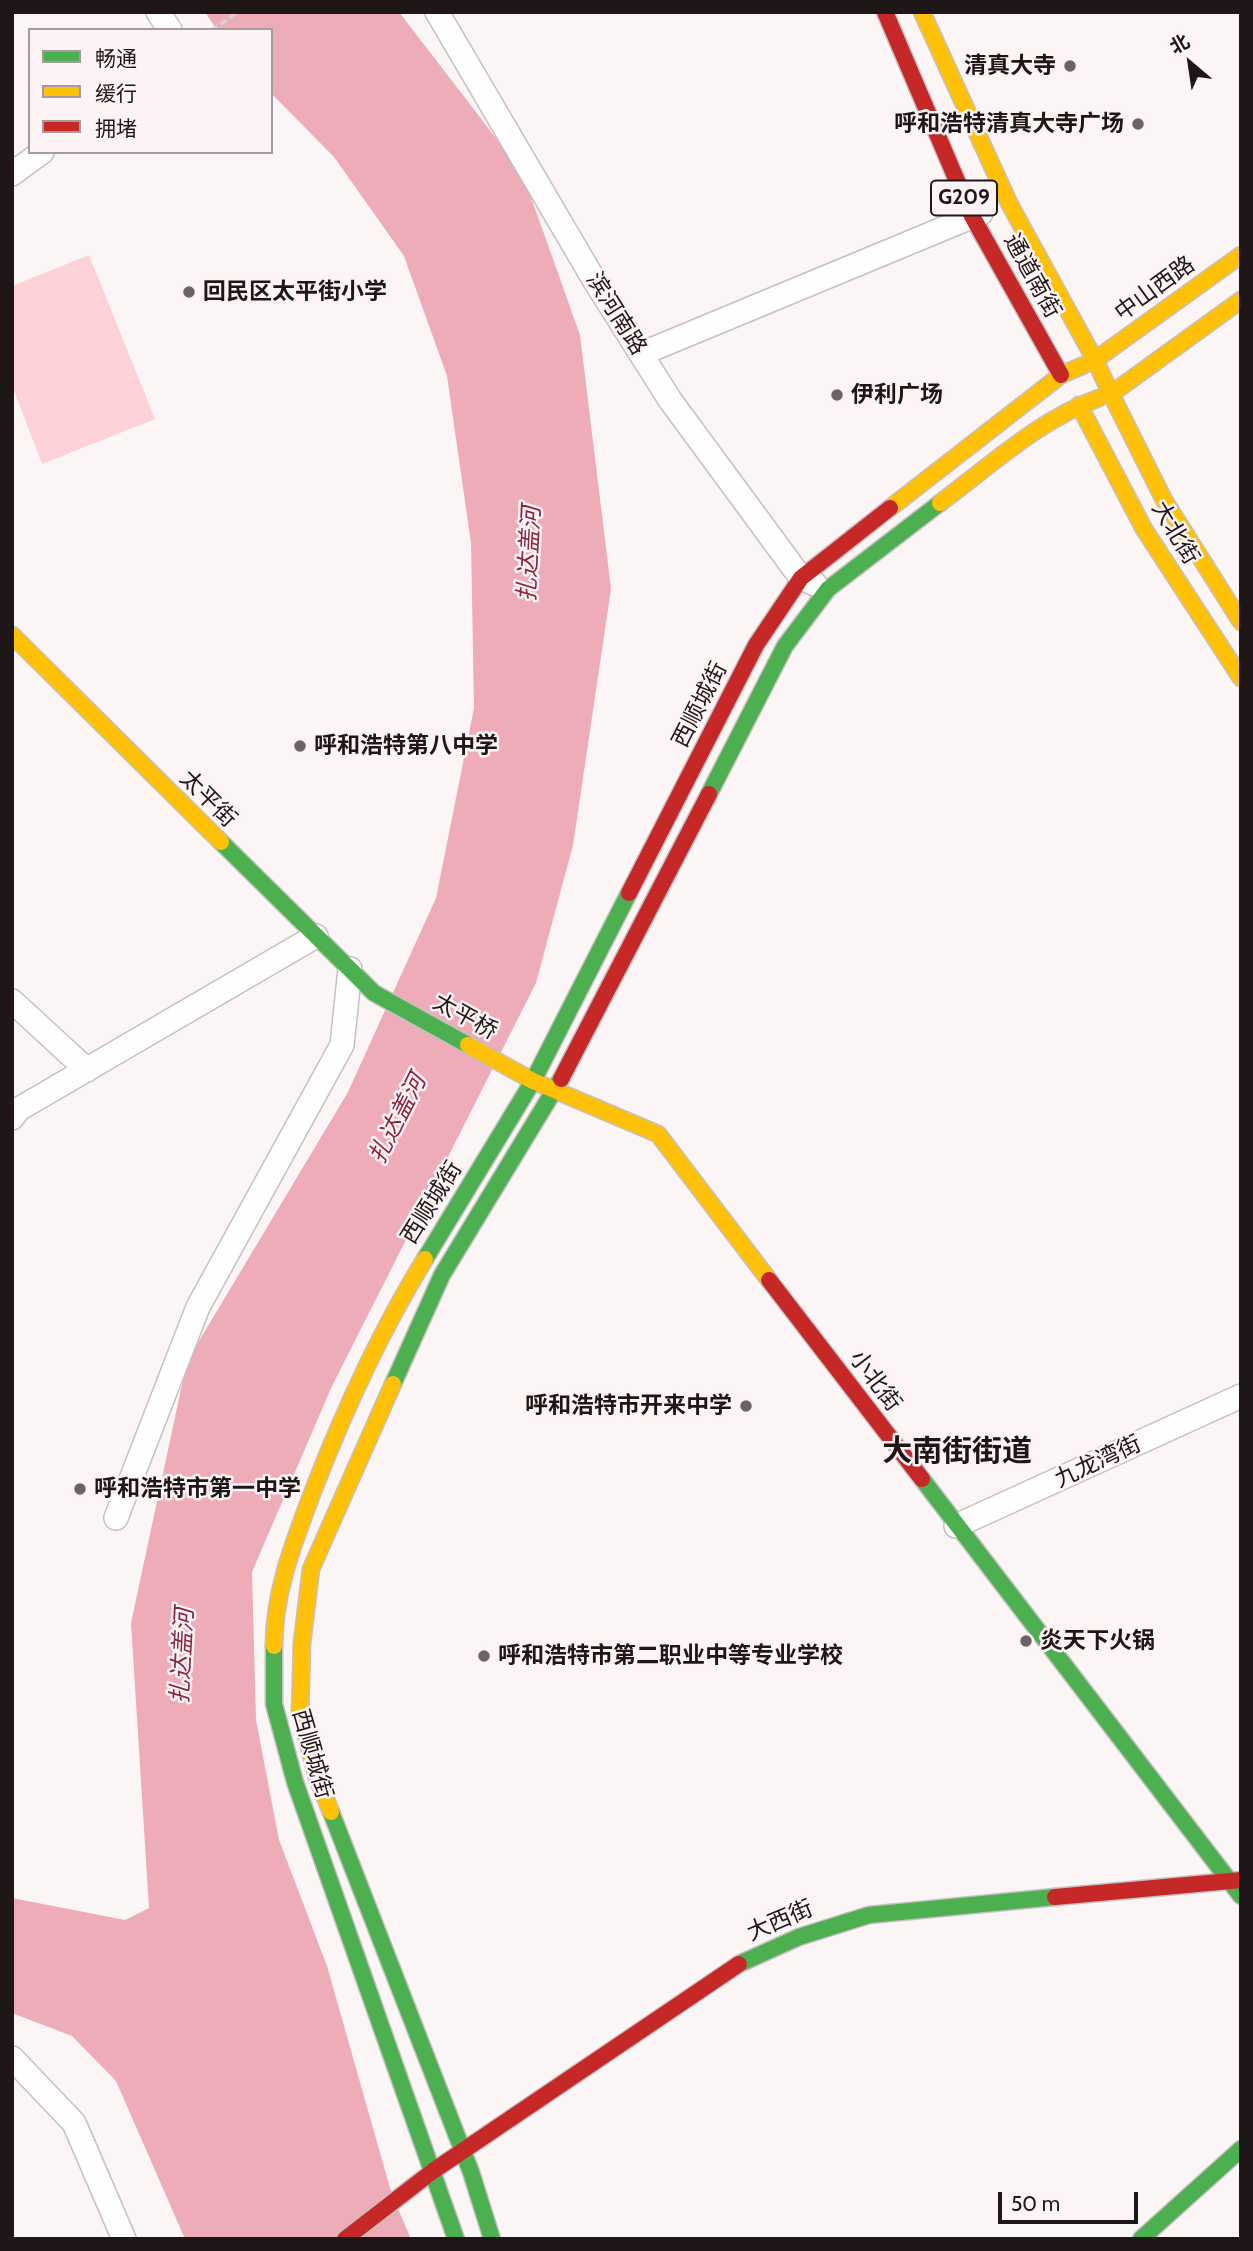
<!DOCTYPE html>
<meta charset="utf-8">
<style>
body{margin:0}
#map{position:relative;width:1253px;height:2251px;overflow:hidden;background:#fbf5f6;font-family:Cabin,"Noto Sans SC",sans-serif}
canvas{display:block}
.frame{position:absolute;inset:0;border:14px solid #1e1617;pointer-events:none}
.legend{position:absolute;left:28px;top:28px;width:245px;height:126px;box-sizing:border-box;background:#fdf3f4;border:2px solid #a49b9c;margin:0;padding:9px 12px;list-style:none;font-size:21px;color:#1e1617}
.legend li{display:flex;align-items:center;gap:14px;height:35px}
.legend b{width:35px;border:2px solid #a49b9c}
.north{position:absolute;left:1155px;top:28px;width:70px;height:70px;-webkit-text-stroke:5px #fdf3f4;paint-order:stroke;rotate:331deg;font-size:19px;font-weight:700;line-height:28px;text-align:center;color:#1e1617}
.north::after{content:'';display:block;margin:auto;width:24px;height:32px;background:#1e1617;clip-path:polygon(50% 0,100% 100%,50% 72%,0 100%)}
.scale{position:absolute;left:998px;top:2192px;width:140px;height:32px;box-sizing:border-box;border:4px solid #1e1617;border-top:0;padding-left:9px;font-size:21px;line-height:24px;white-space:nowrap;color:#1e1617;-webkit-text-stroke:5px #fdf3f4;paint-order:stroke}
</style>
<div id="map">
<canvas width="1253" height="2251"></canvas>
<div class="frame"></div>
<ul class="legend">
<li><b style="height:9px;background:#4caf50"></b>畅通</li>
<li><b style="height:9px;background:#ffc107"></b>缓行</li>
<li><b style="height:9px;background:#c62828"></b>拥堵</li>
</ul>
<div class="north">北</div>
<div class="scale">50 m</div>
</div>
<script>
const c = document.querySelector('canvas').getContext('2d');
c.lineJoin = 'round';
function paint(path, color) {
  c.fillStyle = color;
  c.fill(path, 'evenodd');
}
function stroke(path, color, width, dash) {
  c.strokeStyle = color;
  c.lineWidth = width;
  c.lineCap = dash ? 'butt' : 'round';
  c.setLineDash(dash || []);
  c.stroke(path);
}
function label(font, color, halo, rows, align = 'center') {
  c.font = font + ' Cabin,"Noto Sans SC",sans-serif';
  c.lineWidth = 5;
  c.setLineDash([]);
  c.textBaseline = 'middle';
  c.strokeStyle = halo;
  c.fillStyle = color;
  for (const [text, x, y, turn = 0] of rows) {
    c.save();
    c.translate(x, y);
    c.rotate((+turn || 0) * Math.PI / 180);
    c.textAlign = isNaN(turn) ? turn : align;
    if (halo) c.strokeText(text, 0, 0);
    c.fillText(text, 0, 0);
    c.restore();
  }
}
const green = new Path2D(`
 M89,255l66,164 -113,45 -30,-79v-99z`);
const water = new Path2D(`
 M205,12h194l123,160 58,163 31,254 -38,256 -37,138 -204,403 -80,186 4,148 23,120 48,126 65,229 19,44h-226l-69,-158 -44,-45 -60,-23v-115l113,22 24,-12 -18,-285 56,-262 161,-269 88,-194 38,-190 -3,-165 -24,-167 -43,-120 -70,-99 -63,-64v-63h-54z`);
const path = new Path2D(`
 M212,30l26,-18`);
const street = new Path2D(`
 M158,12l12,18
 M437,12l156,266 77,122 131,178 14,6
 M12,174l30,-22
 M641,354l340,-141
 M12,1001l75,69
 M12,1118l7,-9 297,-173
 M116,1518l82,-211 144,-262 8,-76
 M956,1526l285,-130
 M12,2058l62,65 50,116`);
const fast = new Path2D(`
 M709,794l76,-148 43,-57 112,-86
 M221,842l153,151 94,52
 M425,1259l108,-178 96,-188
 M393,1384l49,-109 119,-196
 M922,1479l319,417
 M274,1646v58l21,78 161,457
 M331,1812l140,360 21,67
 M739,1964l60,-27 70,-22 186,-18
 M1141,2239l100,-90`);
const slow = new Path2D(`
 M922,12l87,191 86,157
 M1241,255l-146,105 16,34 130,-94
 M1111,394l53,106 77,122
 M1079,405l65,124 97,149
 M940,503c50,-37 100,-84 159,-105
 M890,508l171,-133 23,-10
 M12,635l209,207
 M468,1045l65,36 125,53 111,146
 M274,1646c0,-55 20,-104 39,-155 31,-80 67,-159 112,-232
 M331,1812l-14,-35 -17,-65 2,-69 9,-74 82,-185`);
const jam = new Path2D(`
 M885,12l87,204 89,159
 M629,893l127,-248 45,-67 89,-70
 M561,1079l148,-285
 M769,1280l153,199
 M1055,1897l186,-17
 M345,2239l88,-68 306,-207`);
const markers = [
 [1070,66,7,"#6b6465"],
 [1138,124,7,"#6b6465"],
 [189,292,7,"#6b6465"],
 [837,395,7,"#6b6465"],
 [300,746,7,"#6b6465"],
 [746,1406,7,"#6b6465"],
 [80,1489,7,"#6b6465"],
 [1026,1641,7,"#6b6465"],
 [484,1656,7,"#6b6465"]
];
const shields = [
 [964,198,66]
];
const shieldNames = [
 ["G209",964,198]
];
const poiNames = [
 ["清真大寺",1056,66,"right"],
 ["呼和浩特清真大寺广场",1124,124,"right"],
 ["回民区太平街小学",203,292],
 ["伊利广场",851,395],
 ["呼和浩特第八中学",314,746],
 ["呼和浩特市开来中学",732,1406,"right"],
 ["呼和浩特市第一中学",94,1489],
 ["炎天下火锅",1040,1641],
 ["呼和浩特市第二职业中等专业学校",498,1656]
];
const streetNames = [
 ["通道南街",1032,276,61],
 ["中山西路",1155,289,-36],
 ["滨河南路",616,314,58],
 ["大北街",1175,533,59],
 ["西顺城街",700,705,-63],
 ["太平街",208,799,45],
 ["太平桥",465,1017,29],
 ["西顺城街",432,1203,-58],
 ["小北街",875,1381,53],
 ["九龙湾街",1098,1462,-25],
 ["西顺城街",312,1754,74],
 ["大西街",780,1921,-23]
];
const waterNames = [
 ["扎达盖河",530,554,-87],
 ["扎达盖河",398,1119,-63],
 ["扎达盖河",183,1656,-87]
];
const districtNames = [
 ["大南街街道",957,1452]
];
paint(green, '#fcd2d8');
paint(water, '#edacb8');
stroke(street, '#c6c0c1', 26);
stroke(fast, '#c6c0c1', 19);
stroke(slow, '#c6c0c1', 19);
stroke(jam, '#c6c0c1', 19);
stroke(path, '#d6d4d4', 3.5, [7, 3.5]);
stroke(street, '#fefefe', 23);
stroke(fast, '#4caf50', 16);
stroke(slow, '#ffc107', 16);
stroke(jam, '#c62828', 16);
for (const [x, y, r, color] of markers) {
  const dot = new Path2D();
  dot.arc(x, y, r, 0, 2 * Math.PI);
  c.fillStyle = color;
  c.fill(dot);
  stroke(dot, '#fdf3f4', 2.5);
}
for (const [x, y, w] of shields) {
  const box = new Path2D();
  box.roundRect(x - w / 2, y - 17.5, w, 35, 5);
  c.fillStyle = '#fdf3f4';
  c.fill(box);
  stroke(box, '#1e1617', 2);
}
label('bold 21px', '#1e1617', null, shieldNames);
label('bold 23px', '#1e1617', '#fdf3f4', poiNames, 'left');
label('23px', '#1e1617', '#fdf3f4', streetNames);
label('italic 24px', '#8b2340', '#fdf3f4', waterNames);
label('bold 30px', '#1e1617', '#fdf3f4', districtNames);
</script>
